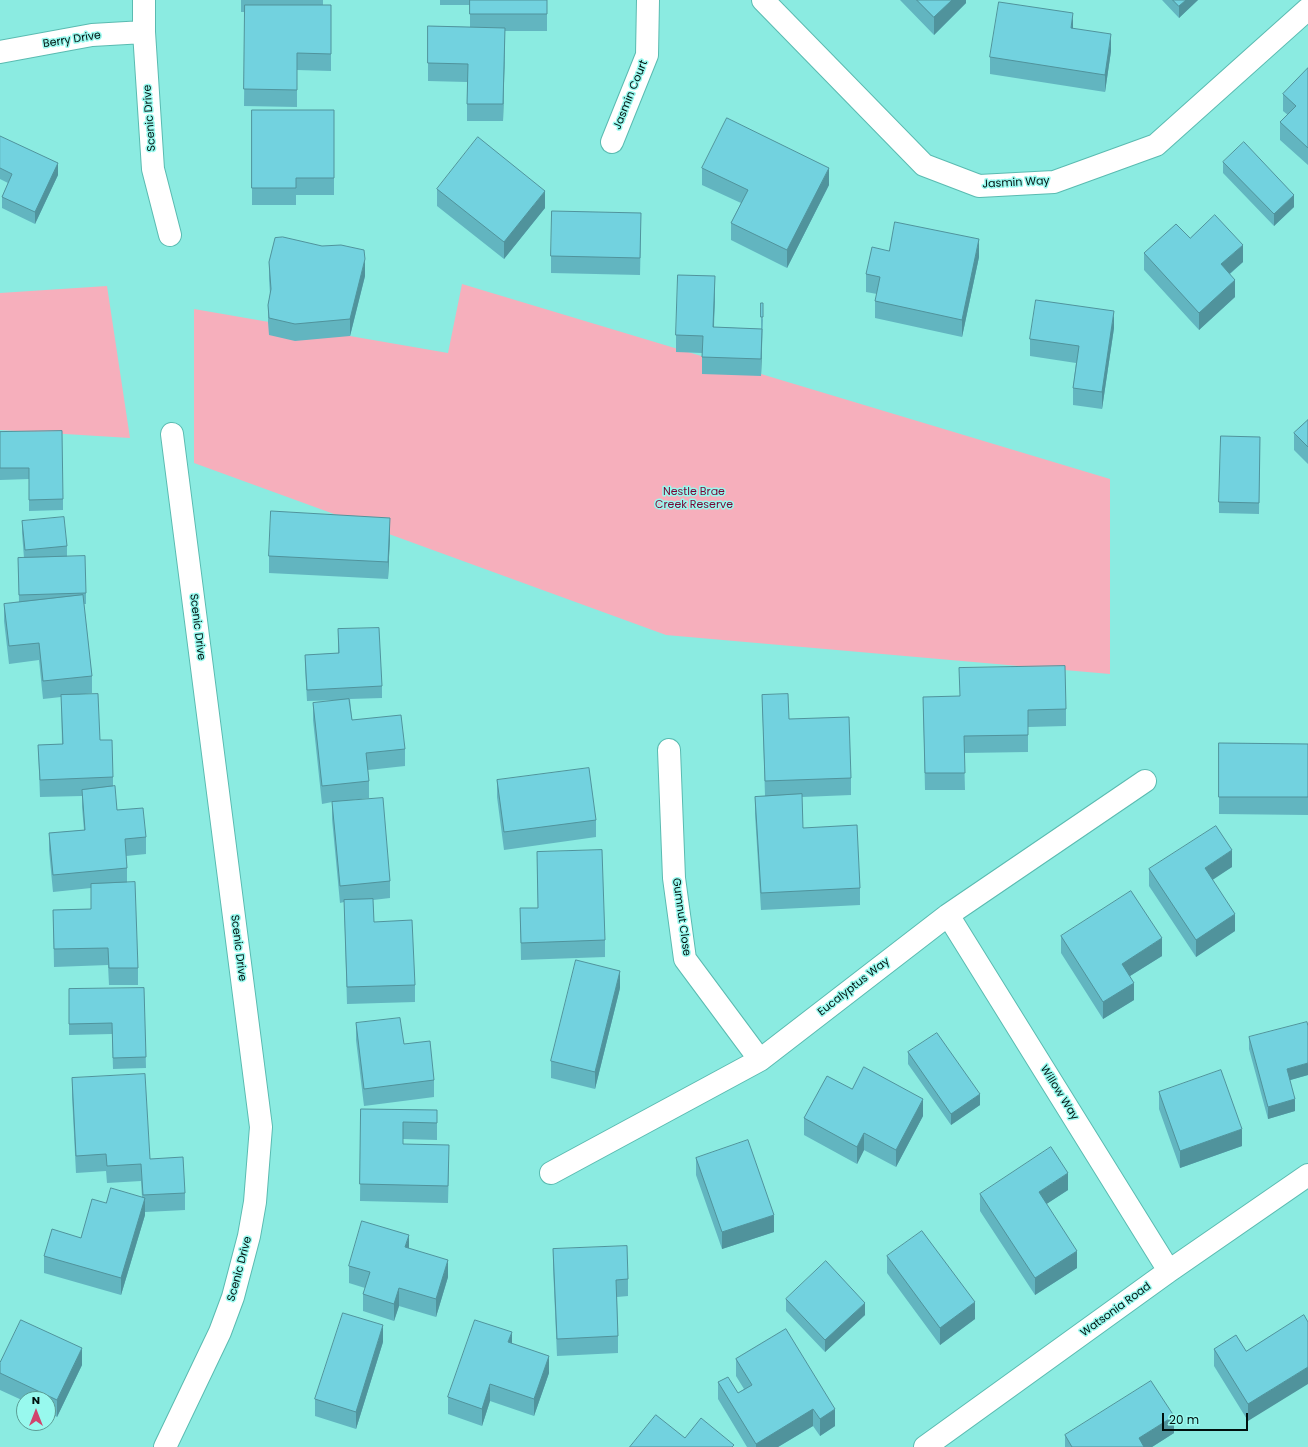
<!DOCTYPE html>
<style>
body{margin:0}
#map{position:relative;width:1308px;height:1447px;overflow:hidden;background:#8bebe1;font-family:Poppins,sans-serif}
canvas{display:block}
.north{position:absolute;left:16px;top:1391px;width:40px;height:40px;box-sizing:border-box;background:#98f9ee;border:1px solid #5b9c94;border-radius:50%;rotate:0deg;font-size:11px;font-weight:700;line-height:16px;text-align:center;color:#00100e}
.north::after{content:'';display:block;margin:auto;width:14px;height:18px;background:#d1436d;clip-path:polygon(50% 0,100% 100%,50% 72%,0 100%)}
.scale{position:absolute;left:1162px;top:1413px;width:86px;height:18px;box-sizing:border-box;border:2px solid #00100e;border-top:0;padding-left:5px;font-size:12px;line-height:14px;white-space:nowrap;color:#00100e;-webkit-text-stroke:3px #98f9ee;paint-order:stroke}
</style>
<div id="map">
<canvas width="1308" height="1447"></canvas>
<div class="north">N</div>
<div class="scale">20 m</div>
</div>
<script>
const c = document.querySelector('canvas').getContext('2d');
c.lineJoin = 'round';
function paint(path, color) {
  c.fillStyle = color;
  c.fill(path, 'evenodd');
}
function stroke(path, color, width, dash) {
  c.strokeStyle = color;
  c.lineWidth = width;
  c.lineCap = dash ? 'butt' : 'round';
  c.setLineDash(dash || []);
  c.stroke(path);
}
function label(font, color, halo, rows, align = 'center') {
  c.font = font + ' Poppins,sans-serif';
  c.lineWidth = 3;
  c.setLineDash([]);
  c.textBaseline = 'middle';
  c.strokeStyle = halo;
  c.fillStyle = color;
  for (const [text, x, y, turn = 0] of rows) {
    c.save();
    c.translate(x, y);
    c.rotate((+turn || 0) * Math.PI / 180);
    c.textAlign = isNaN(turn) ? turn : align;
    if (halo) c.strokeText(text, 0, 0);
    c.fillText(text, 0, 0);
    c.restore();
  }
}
const green = new Path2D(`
 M462,284l648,195v195l-444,-39 -472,-172v-154l254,44z
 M107,286l23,152 -130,-8v-137z`);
const minor = new Path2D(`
 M144,0v32l9,137 17,66
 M763,0l161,165 55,21 75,-4 102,-37 152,-136
 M0,52l92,-17 52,-3
 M612,142l35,-87 1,-55
 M669,750l5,128 11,81 75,101
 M948,915l221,356
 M551,1173l209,-113 188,-145 197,-134
 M165,1447l55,-115 13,-35 16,-61 6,-34 6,-75 -89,-693
 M925,1447l244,-176 139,-96`);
const wall = new Path2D(`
 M241,0h82v5l8,18v48l-34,-1v37l-53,-1 1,-94h-4z
 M440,0h107v31h-42l-2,90h-36v-39l-39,-1v-55l42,1v-22h-30z
 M900,0h66v3l-32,32z
 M1162,0h36l-19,18z
 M1073,28l38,23 -6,41 -115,-18v-17z
 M1308,68v97l-28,-25v-18l8,-7 -5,-4v-17z
 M252,110h82v85h-38v10h-44z
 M0,136l58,39 -23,49 -33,-16v-11l6,-14 -8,-4z
 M1223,162l71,45 -20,19 -51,-53z
 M702,168l127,17 -42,83 -56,-28v-17l10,-20 -39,-18z
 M437,189l108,19 -41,51 -67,-53z
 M641,230l-1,45 -89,-2v-17z
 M1190,238l53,24 -13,12 5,23 -36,33 -55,-60v-17z
 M889,251l90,6 -17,80 -87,-19v-17l2,-7 -11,-2v-18z
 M269,262l96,14 -15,60 -55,5 -26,-6 -1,-13v-17l2,-11 -1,-15z
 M715,293l-1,34 47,2v-26l2,17 -2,56 -59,-2v-21l-26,-1v-17z
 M1114,328l-12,81 -29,-4v-17l3,-25 -46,-7v-17z
 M1308,420v44l-14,-14v-17z
 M0,432l63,67v11l-34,1v-32l-29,1z
 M1260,437l-1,77 -40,-1v-11z
 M22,521l45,25v11l19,36v11h-2l8,72v17l-13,2 21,45 13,37v10l4,23 29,27v17l-20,2 1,12v15l11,85v17h-29l-1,-20 -54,2 -1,-57 38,-1v-21l-38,4 -4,-42v-17l35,-3 -2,-23v-11l-42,1 -2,-52 24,-1 -1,-47 -18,2 -4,-39 -30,4 -5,-43v-17l15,-2 -1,-44h6l-2,-25z
 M390,535l-2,44 -119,-6v-17z
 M338,629l44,57v12l-32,1 2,21 53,29v17l-37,4 1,11v17l-32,4 53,79v17l-17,2 1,22 41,63v17l-68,2 -3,-102 -4,1 -8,-84v-17l-10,2 -9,-84v-17l29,-3 -35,1 -2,-34v-12l33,-2z
 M762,695l89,83v17l-49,2 1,31 57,60v17l-99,5 -6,-96v-17l10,-1z
 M923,697l143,12v17l-38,1v25l-64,1 1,37h-40z
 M1219,743l89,1v71l-89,-1z
 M497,780l99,40v17l-92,13 -7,-53z
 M537,852l68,88v17l-84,3 -1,-52h18z
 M1232,867l-20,12 23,52 -39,26 -47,-71v-17z
 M1061,936l101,20 -32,20 4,24 -31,19 -42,-66z
 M144,988l2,80 -33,1 -1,-35 -43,1v-34z
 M620,988l-25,101 -44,-11v-17z
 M356,1023l48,21 30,36v17l-70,9 -8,-66z
 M1249,1037l59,38 -18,5 5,31 -27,8 -19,-70z
 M908,1052l72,53 -29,20 -43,-61z
 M72,1078l78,81 35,34v17l-40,2v3l-24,80 -77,-22v-17l37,-18 61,-41 -1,-16 -34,2 -1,-12 -30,2 -4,-77z
 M852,1089l71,27 -27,51 -32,-17 -7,14 -53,-29v-17z
 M1159,1092l83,54 -62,22 -21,-59z
 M361,1109l76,1v30l-34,-1v5l46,18 -1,41 -88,-2z
 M696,1158l78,74 -52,17 -26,-74z
 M1068,1190l-22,14 31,64 -42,27 -55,-84v-17z
 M409,1248l39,29 -12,40 -37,-11 -5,15 -31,-10v-17l2,-6 -16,-5v-17z
 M553,1249l75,30v17l-11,1 1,39v17l-61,3 -4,-90z
 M887,1256l88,63 -35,26 -53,-72z
 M786,1299l79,16 -40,37 -39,-41z
 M1308,1322l-60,99 -34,-55v-17l32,2z
 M786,1329l49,97 -15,10 -7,-10 -35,21h-31l-29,-48v-17l20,11 6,-4 -8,-13v-17z
 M383,1342l-27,87 -41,-13v-17z
 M512,1343l37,30 -15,43 -44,-15 -8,25 -34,-12v-17z
 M0,1363l82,2 -25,52 -9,-5v-13h-24v2l-24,-11z
 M1174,1433l-22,14h-87v-12z`);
const shadedWall = new Path2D(`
 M952,0h14v3l-32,32v-18z
 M1186,0h12l-19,18v-12z
 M1073,13v17l-2,-2z
 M505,28v17l-2,76v-17z
 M1111,34v17l-6,41v-17z
 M58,163v12l-23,49v-12z
 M829,168v17l-42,83v-18z
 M545,191v17l-41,51v-17z
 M1294,195v12l-20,19v-12z
 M979,239v18l-17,80v-17z
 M1243,245v17l-22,19v-17z
 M365,259v17l-15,60v-17z
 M715,276v17l-2,51v-17z
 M1235,280v17l-36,33v-17z
 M1114,311v17l-12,81v-17z
 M762,329v17l-1,30v-17z
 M390,518v17l-2,44v-17z
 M1232,850v17l-27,18v-17z
 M1235,914v17l-39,26v-17z
 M1162,938v18l-40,25v-17z
 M620,971v17l-25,101v-17z
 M1134,983v17l-31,19v-17z
 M1308,1063v12l-21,6v-12z
 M980,1094v11l-29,20v-11z
 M923,1099v17l-27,51v-17z
 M1295,1099v12l-27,8v-12z
 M1242,1129v17l-62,22v-17z
 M864,1133v17l-7,14v-17z
 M1068,1173v17l-29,19v-17z
 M145,1198v17l-24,80v-17z
 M774,1215v17l-52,17v-17z
 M409,1235v17l-4,-5z
 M1077,1251v17l-42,27v-17z
 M448,1260v17l-12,40v-18z
 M399,1288v18l-5,15v-17z
 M975,1302v17l-35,26v-17z
 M865,1303v12l-40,37v-12z
 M383,1325v17l-27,87v-17z
 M512,1332v17l-4,-7z
 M82,1348v17l-25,52v-17z
 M549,1356v17l-15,43v-17z
 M1308,1367v17l-60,37v-17z
 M490,1384v17l-8,25v-17z
 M813,1409v17l-35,21h-22v-3z
 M835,1409v17l-15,10v-17z
 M1174,1416v17l-22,14h-13v-9z`);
const building = new Path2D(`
 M470,0h77v14h-77z
 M917,0h35l-18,17z
 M1173,0h13l-7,6z
 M999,2l74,11 -2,15 40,6 -6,41 -115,-18z
 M245,5h86v49l-34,-1v37l-53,-1z
 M428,26l77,2 -2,76h-36l1,-40 -40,-1z
 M1308,68v80l-28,-26 16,-16 -13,-12z
 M252,110h82v68h-38v10h-44z
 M727,118l102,50 -42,82 -56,-27 17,-33 -46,-22z
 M0,136l58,27 -23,49 -33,-15 10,-23 -12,-6z
 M478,137l67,54 -41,51 -67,-53z
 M1244,142l50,53 -20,19 -51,-52z
 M552,211l89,2 -1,45 -89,-2z
 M1215,215l28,30 -22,19 14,16 -36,33 -55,-60 32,-29 14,14z
 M895,222l84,17 -17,81 -87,-19 5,-24 -14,-3 6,-27 17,4z
 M283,237l39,9 19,-1 23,5 1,9 -15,60 -55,5 -26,-6 -1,-13 3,-16 -2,-27 6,-24z
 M678,275l37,1 -2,51 49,2 -1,30 -59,-2 1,-21 -27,-1z
 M1036,300l78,11 -12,81 -29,-4 6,-42 -49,-7z
 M761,303h2v14h-2z
 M1308,420v27l-14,-14z
 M62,431l1,68 -34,1v-32h-29v-36z
 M1221,436l39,1 -1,66 -40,-1z
 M271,511l119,7 -2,44 -119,-6z
 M64,517l3,29 -42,4 -3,-29z
 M85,556l1,37 -67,2 -1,-37z
 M83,595l9,81 -49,5 -4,-38 -30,3 -5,-42z
 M379,628l3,58 -75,4 -2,-35 34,-2 -1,-24z
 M1065,666l1,43 -38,1v25l-64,1 1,37h-40l-2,-76 37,-1 -1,-28z
 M98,694l2,46h12l1,37 -73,3 -2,-35 25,-1 -2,-49z
 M788,694l1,25 60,-2 2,61 -86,3 -3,-86z
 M349,699l3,21 49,-5 4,34 -39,4 3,28 -47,5 -9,-83z
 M1219,743l89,1v53h-89z
 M589,768l7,52 -92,12 -7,-52z
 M115,786l2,24 26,-2 3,29 -21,2 2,29 -74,7 -4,-42 36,-3 -3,-40z
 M802,794l1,34 54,-3 3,63 -99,5 -6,-96z
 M383,798l7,83 -50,5 -8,-84z
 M1216,826l16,24 -27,18 30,46 -39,26 -47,-71z
 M602,850l3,90 -84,3 -1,-35h18l-1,-56z
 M135,882l3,86h-29l-1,-20 -54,1 -1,-39 38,-1v-25z
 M1131,891l31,47 -40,26 12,19 -31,19 -42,-66z
 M373,899l1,23 38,-2 3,65 -68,2 -3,-87z
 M576,960l44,11 -25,101 -44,-11z
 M144,988l2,69 -33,1 -1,-35 -43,1v-35z
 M400,1018l4,26 26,-3 4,39 -70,9 -8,-66z
 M1307,1022l1,4v37l-21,6 8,30 -27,8 -19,-70z
 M937,1033l43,61 -29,20 -43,-62z
 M864,1067l59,32 -27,51 -32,-17 -7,14 -53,-29 23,-42 25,13z
 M1221,1070l21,59 -62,22 -21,-59z
 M145,1074l5,85 33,-2 2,36 -42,2 -2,-31 -34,2 -1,-12 -30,2 -4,-78z
 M361,1109l76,1v13l-34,-1v22l46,1 -1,41 -88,-2z
 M748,1140l26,75 -52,17 -26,-74z
 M1051,1147l17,26 -29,19 38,59 -42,27 -55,-84z
 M111,1188l34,10 -24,80 -77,-22 8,-27 29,9 11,-39 14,4z
 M362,1221l47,14 -4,12 43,13 -12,39 -37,-11 -5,16 -31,-10 7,-22 -21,-6z
 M922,1231l53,71 -35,26 -53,-72z
 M627,1246l1,33 -12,1 2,56 -61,3 -4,-90z
 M826,1261l39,42 -40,37 -39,-41z
 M343,1313l40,12 -27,87 -41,-13z
 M1304,1315l4,7v45l-60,37 -34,-55 22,-14 10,16z
 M21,1320l61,28 -25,52 -57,-27v-10z
 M475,1320l37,12 -4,10 41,14 -15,43 -44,-15 -8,25 -34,-12z
 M786,1329l49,80 -15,10 -7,-10 -57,35 -38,-62 10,-5 10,16 14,-8 -16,-26z
 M1151,1381l23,35 -35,22 5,9h-72l-7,-12z
 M656,1415l29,23 16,-20 33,27 -2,2h-102z`);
const streetNames = [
 ["Berry Drive",72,40,-9],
 ["Jasmin Court",631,95,-68],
 ["Scenic Drive",150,118,-94],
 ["Jasmin Way",1016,183,-3],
 ["Scenic Drive",197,627,83],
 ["Gumnut Close",681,917,82],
 ["Scenic Drive",238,948,83],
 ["Eucalyptus Way",854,987,-38],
 ["Willow Way",1059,1093,58],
 ["Scenic Drive",240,1269,-75],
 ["Watsonia Road",1116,1310,-36]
];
const parkNames = [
 ["Nestle Brae",694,492],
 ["Creek Reserve",694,505]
];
paint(green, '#f6afbc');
stroke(minor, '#5abbb1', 24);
stroke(minor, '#fff', 22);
paint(wall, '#62b5c0');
paint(shadedWall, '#50939c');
paint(building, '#72d2df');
stroke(building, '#50939c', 1);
label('11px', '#00100e', '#98f9ee', streetNames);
label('11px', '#7a0534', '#98f9ee', parkNames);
</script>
